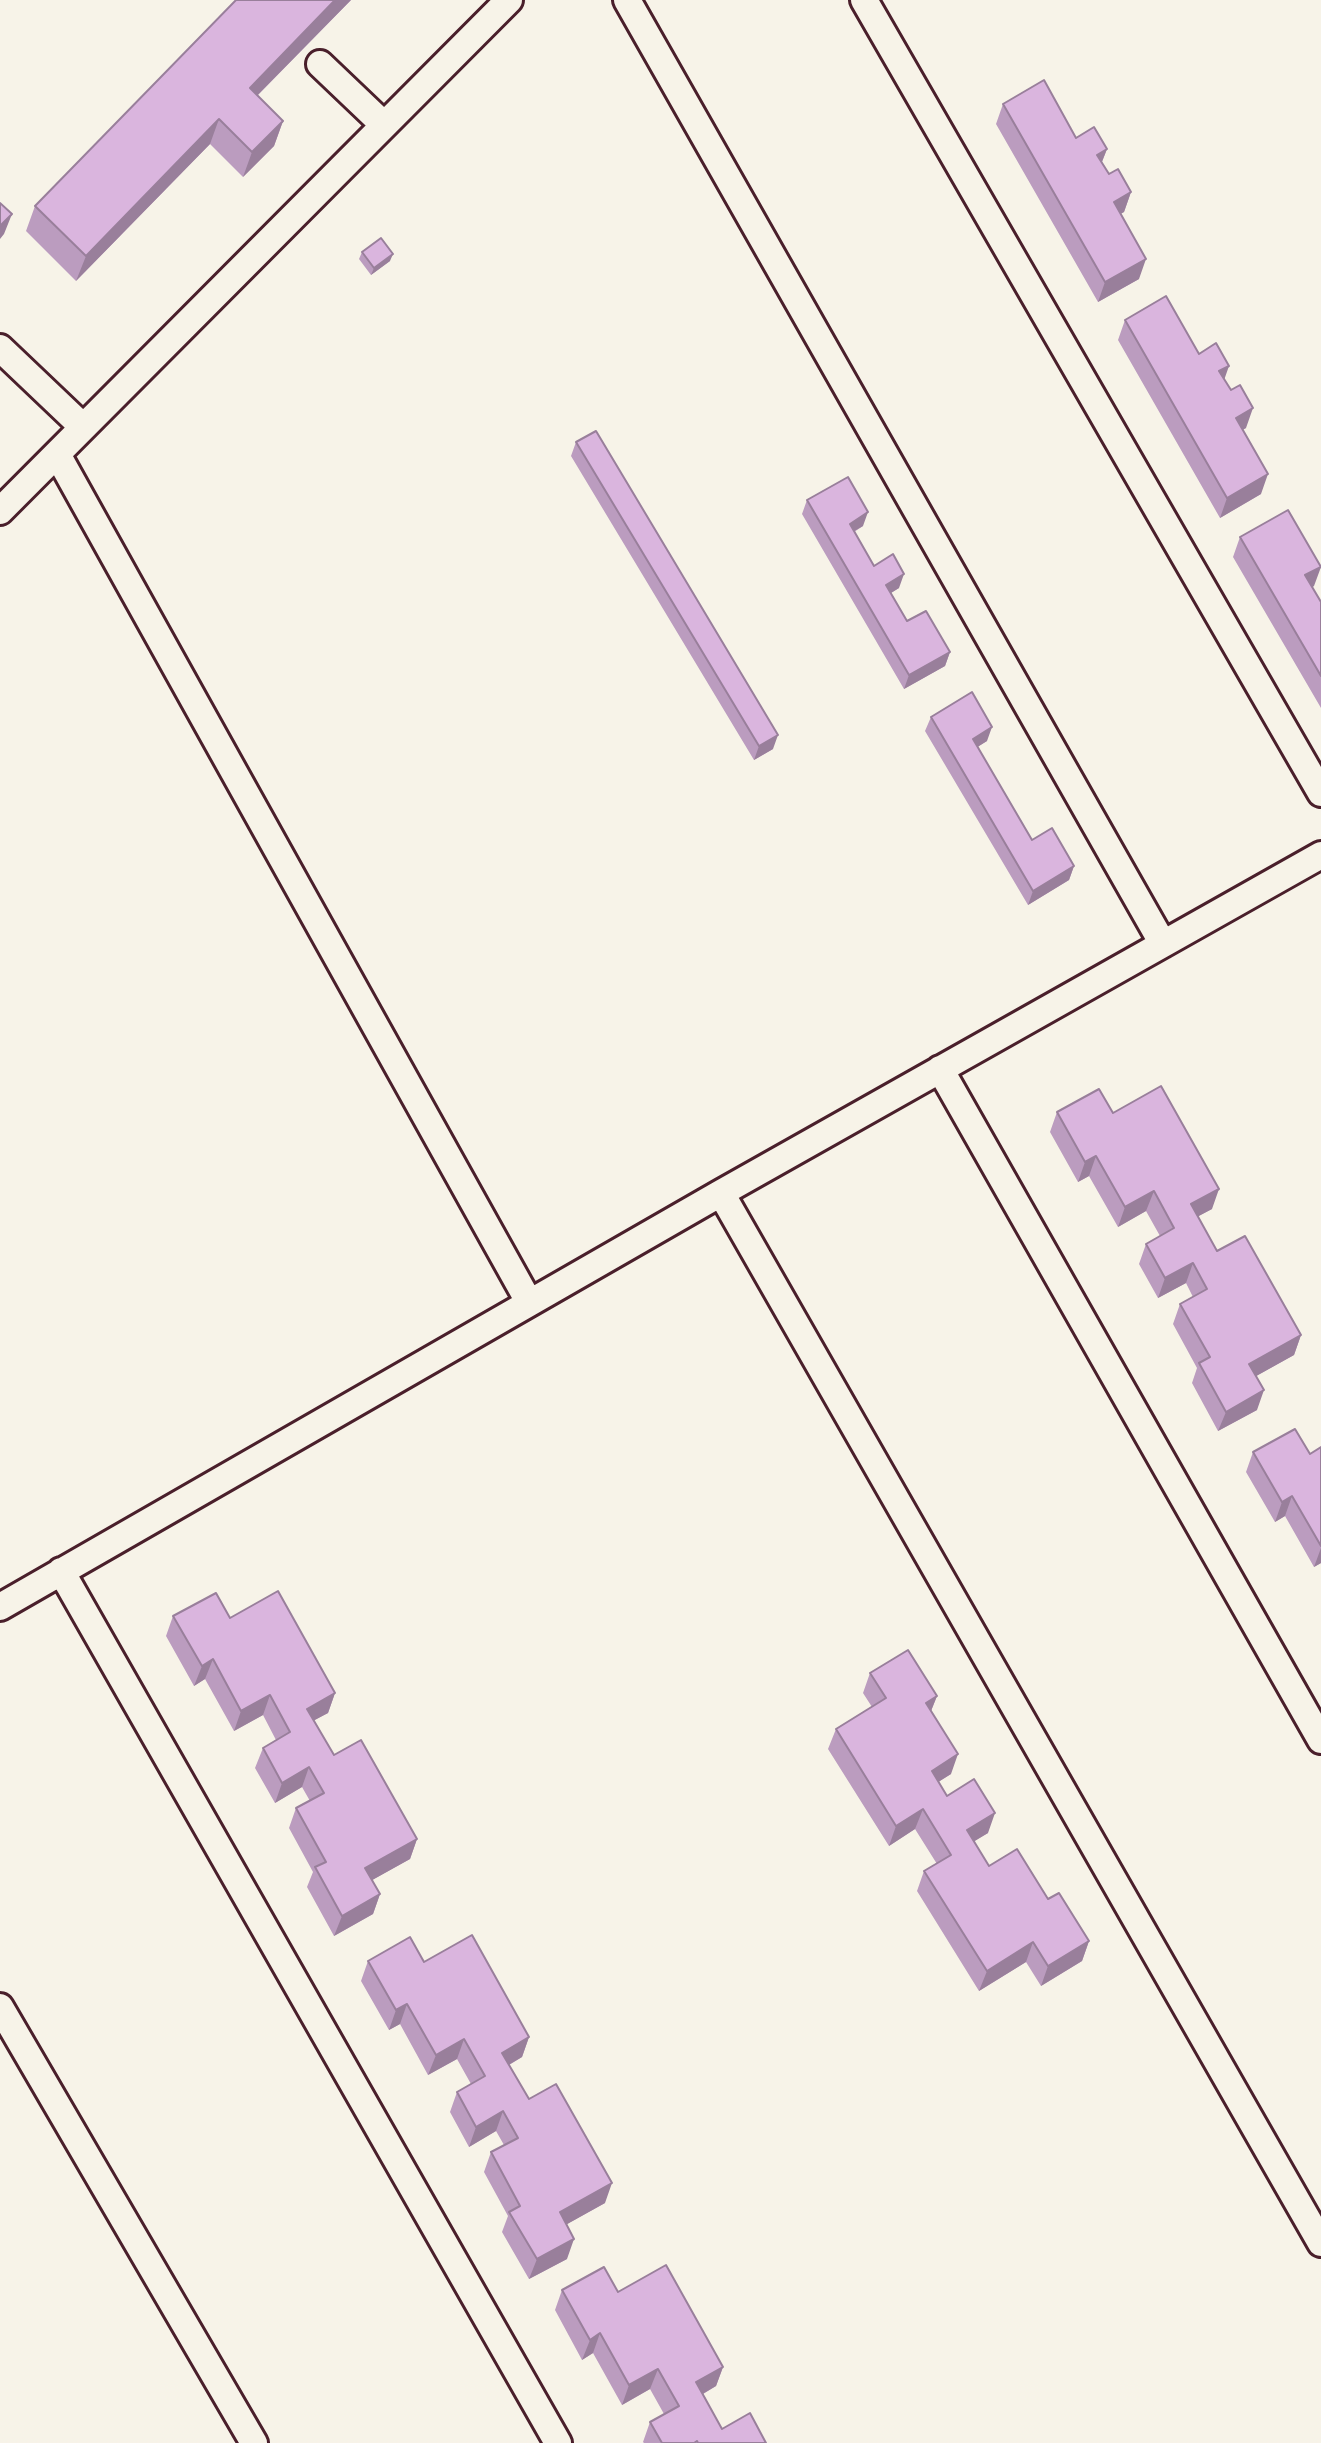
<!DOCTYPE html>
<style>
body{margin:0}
canvas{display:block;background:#f7f3e8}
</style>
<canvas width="1321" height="2443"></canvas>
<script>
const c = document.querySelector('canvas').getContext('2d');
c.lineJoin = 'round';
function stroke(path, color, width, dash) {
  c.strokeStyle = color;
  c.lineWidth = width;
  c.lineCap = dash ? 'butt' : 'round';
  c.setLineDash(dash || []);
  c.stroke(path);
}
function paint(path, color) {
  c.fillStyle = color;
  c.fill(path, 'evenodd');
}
const lane = new Path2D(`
 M627,0l536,944
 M864,0l457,793
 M320,64l64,61
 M0,348l83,79
 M57,454l472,848
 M0,511l509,-511
 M940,1069l381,671
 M721,1193l600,1050
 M61,1571l497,872
 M0,1607l721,-414 600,-338
 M0,2007l254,436`);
const wall = new Path2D(`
 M236,0h115l-94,96 26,25 -9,25 -31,31 -33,-33 -134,137 -50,-50 9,-25z
 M1003,104l73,34 31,11 -5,13 7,12 22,18 -7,20 -4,2 19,65 -41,23 -102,-178z
 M362,252l28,9 -19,14 -12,-16z
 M1125,320l74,34 25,25 22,49 -4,2 19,64 -41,24 -102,-178z
 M576,442l197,307 -19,11 -183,-304z
 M807,500l56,26 -9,6 20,34 25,22 -8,5 16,28 43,31 -5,14 -41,23 -102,-175z
 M1240,537l74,49 -2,1 9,15v106l-88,-151z
 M931,717l56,24 -10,6 55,93 42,26 -5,14 -41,25 -103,-174z
 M1057,1112l56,1 99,96 -14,7 19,35 84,84 -7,20 -38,21 1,34 -39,21 -26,-48 5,-15 -24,-44 7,-20 13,-7 -7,-14 -28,15 -19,-34 7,-20 14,-8 -14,-25 -28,16 -29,-51 -11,6 -28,-50z
 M1321,1447v116l-7,4 -29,-51 -10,6 -29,-50 7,-20 57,2z
 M173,1616l57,2 105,75 -7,20 -14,7 20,35 83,84 -7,20 -38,21 8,14 -7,20 -39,22 -27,-49 6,-15 -24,-44 7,-20 14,-7 -8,-14 -27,16 -20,-35 8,-20 13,-8 -13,-25 -29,16 -29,-52 -11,7 -28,-50z
 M870,1673l67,23 -6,15 20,63 -13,8 9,14 41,37 -14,8 15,25 59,33 41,42 -7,20 -41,25 -15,-24 -47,29 -62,-100 7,-20 13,-7 -22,-35 -26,17 -61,-97 8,-20 36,-22 -9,-14z
 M368,1961l56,1 105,75 -7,20 -13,8 20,34 76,104 -38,21v35l-38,20 -27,-47 6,-16 -24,-44 7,-20 13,-7 -8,-14 -27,16 -19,-35 7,-20 14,-8 -14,-25 -29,16 -28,-51 -11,6 -28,-49z
 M562,2290l56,2 105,75 -7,19 -13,8 19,35 44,14h-122l-1,-1 7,-20 14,-8 -14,-25 -28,16 -29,-52 -11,7 -27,-50z`);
const shadedWall = new Path2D(`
 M335,0h16l-111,113 10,-25z
 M219,119l-9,25 -134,137 10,-25z
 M283,121l-9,25 -31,31 9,-25z
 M1107,149l-8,20 -2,-14z
 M1131,192l-7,20 -18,10 8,-20z
 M12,214l-8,20 -4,5v-13z
 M393,254l-3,7 -19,14 3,-7z
 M1146,259l-7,20 -41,23 7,-20z
 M1229,366l-7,20 -3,-15z
 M1253,408l-7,20 -18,10 8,-20z
 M1268,474l-7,20 -41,24 7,-20z
 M868,512l-5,14 -19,11 6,-13z
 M1321,567l-7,19 -16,9 7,-20z
 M904,574l-5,14 -18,11 5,-14z
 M950,652l-5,14 -41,23 5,-14z
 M992,727l-5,14 -19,12 5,-14z
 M778,735l-5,14 -19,11 5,-14z
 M1074,866l-5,14 -41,25 5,-14z
 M1096,1156l-7,20 -11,6 7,-20z
 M1219,1189l-7,20 -28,15 7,-20z
 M1154,1191l-8,20 -28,16 7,-20z
 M1193,1263l-7,20 -28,15 7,-20z
 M1301,1335l-7,20 -52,29 7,-20z
 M1264,1390l-7,20 -39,21 8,-19z
 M1292,1496l-7,20 -10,6 7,-20z
 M1321,1548v15l-7,4z
 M213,1659l-8,20 -11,7 8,-20z
 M335,1693l-7,20 -28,15 7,-19z
 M270,1695l-7,20 -29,16 7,-20z
 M937,1696l-8,20 -3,-13z
 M958,1754l-7,20 -27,17 8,-20z
 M309,1767l-7,20 -27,16 7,-20z
 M923,1809l-8,20 -26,17 7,-20z
 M995,1813l-7,20 -28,17 7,-20z
 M417,1839l-7,20 -52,29 7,-20z
 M380,1894l-7,20 -39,22 8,-20z
 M1089,1941l-7,20 -41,25 7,-20z
 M1033,1942l-7,20 -47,29 8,-20z
 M407,2004l-7,20 -11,6 7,-20z
 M529,2037l-7,20 -27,16 7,-20z
 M464,2039l-7,20 -29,16 8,-20z
 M503,2111l-7,20 -27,16 7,-20z
 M612,2183l-7,20 -52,29 7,-20z
 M574,2239l-7,20 -38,20 8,-20z
 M600,2333l-7,20 -11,7 8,-20z
 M723,2367l-7,19 -27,16 7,-20z
 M658,2369l-8,20 -28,16 7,-20z`);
const building = new Path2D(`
 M236,0h99l-85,88 33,33 -31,31 -33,-33 -133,137 -51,-50z
 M1044,80l32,58 18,-11 13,22 -10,6 12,19 9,-5 13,23 -17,10 32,57 -41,23 -102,-178z
 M0,203l12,11 -12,12z
 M381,238l12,16 -19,14 -12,-16z
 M1166,296l33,58 17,-11 13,23 -10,5 12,19 9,-5 13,23 -17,10 32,56 -41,24 -102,-178z
 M596,431l182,304 -19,11 -183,-304z
 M848,477l20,35 -18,12 24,42 19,-12 11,20 -18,11 21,36 19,-10 24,41 -41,23 -102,-175z
 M1288,510l33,57 -16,8 16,27v74l-81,-139z
 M972,692l20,35 -19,12 59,101 20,-12 22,38 -41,25 -102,-174z
 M1161,1086l58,103 -28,15 26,47 28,-15 56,99 -52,29 15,26 -38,22 -27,-49 11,-6 -30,-53 27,-15 -14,-26 -28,15 -19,-34 28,-16 -20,-37 -29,16 -29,-51 -11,6 -28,-50 42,-23 14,24z
 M1295,1429l15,25 11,-7v99l-29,-50 -10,6 -29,-50z
 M278,1591l57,102 -28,16 27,46 27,-15 56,99 -52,29 15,26 -38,22 -27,-49 11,-5 -30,-54 28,-15 -15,-26 -27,16 -19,-35 27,-16 -20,-37 -29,16 -28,-52 -11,7 -29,-50 43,-23 14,25z
 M908,1650l29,46 -11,7 32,51 -26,17 15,25 27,-17 21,34 -28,17 22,36 28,-17 31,50 11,-6 30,48 -41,25 -15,-24 -46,29 -63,-100 27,-16 -28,-46 -27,17 -60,-97 50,-31 -16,-25z
 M472,1935l57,102 -27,16 27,46 27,-15 56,99 -52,29 14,27 -37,20 -28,-47 11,-6 -29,-54 27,-14 -15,-27 -27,16 -19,-35 28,-16 -21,-37 -28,16 -29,-51 -11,6 -28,-49 42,-24 14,25z
 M666,2265l57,102 -27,15 26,47 28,-16 16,30h-68l-1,-2 -3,2h-32l-12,-21 29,-16 -21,-37 -29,16 -29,-52 -10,7 -28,-50 42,-23 14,25z`);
stroke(lane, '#4a1f2b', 32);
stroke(lane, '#f7f3e8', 26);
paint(wall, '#bb9cbf');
paint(shadedWall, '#997f9b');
paint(building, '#dab5de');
stroke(building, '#997f9b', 2);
</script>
